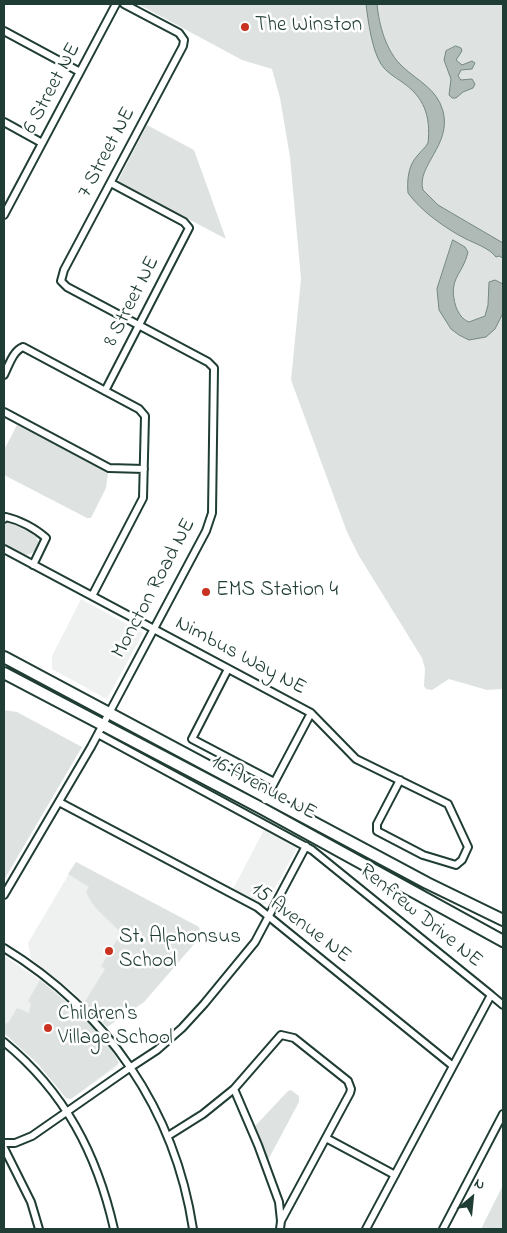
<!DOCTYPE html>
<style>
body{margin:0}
#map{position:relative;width:507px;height:1233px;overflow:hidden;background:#fff;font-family:"Indie Flower",sans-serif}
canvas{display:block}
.frame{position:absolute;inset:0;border:5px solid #1f3d34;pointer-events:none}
.north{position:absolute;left:447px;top:1173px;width:50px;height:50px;-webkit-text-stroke:4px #fff;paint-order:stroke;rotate:28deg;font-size:14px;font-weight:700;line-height:20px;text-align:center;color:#1f3d34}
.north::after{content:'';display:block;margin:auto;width:18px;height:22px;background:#1f3d34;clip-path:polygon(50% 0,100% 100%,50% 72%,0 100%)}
</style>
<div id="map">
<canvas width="507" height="1233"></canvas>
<div class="frame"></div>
<div class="north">N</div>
</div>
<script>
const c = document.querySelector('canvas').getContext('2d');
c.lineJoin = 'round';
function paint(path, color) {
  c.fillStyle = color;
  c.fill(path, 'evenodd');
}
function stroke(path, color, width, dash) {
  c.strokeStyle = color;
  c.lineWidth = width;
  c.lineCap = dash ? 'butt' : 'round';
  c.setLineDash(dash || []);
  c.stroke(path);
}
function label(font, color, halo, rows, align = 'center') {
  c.font = font + ' "Indie Flower",sans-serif';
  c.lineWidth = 5;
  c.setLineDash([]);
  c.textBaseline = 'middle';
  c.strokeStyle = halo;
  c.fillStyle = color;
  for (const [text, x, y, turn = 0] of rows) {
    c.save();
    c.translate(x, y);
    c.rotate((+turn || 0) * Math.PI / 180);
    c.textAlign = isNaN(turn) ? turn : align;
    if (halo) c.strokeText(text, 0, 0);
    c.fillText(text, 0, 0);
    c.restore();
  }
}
const built = new Path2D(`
 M81,599l62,34 -36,66 -55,-30v-13z
 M264,830l33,18 -31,56h-3l-30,-15z
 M76,862l123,65 2,9 -57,66 -37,25 -35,-36 -41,-32 -3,-16z
 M4,956l36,24 31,26 37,41 10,14v5l-47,33 -5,-1 -28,-34 -34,-31z`);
const green = new Path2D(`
 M138,4h365v685l-16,1 -38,-11 -17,11 -6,-1 -2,-3 1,-17 -3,-11 -63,-102 -12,-24 -56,-152 10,-101 -11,-122 -10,-59 -8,-29 -30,-9z
 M147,125l47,25 32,89 -107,-57v-3z
 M17,425l91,48 -2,15 -15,30h-4l-83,-43v-25z
 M9,522l27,14 3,8c-10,20 -21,7 -35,0v-19z
 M4,710l13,2 65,35 -78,133z
 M76,862l123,65 2,9 -57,66 -37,25 -23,-24 21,-34 -4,-3 20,-33c-13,-15 -28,-23 -35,-42l3,-4 -21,-13z
 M40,980c23,18 68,57 79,83l-48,36 -5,-1 -28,-34 -34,-31 1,-9 4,-2 8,-14 12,5 2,-9 -3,-3z
 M291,1090l8,6v6l-31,58 -13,-34 33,-35z
 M503,1186v43h-22l21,-42z`);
const water = new Path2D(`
 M366,4h11c2,21 9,48 26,63 15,14 34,22 40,44 9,34 -27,55 -20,79l15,15 65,38v17v-2l-4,-2 -3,1c-7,-9 -20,-13 -30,-18 -21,-11 -44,-27 -58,-46 -1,-13 0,-28 10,-38 3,-4 7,-7 10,-12 3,-27 -4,-46 -26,-61 -7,-5 -16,-10 -21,-18 -9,-14 -13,-43 -15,-60z
 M456,46l5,2 1,3 -6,9 6,5 10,-4 3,2 -3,6 -11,1 -3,6 3,4 11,-1 3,5 -2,4 -10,4 -7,6h-4l-3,-3 2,-16 -7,-19 2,-9z
 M453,240l12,7 3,5c-5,23 -21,26 -12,55 3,7 6,12 13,15l16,-6 3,-11 1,-23 6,-2 8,4v29l-8,16 -9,8 -17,3 -10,-5 -8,-6 -12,-19 -2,-21z`);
const minor = new Path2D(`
 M4,31l76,41
 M4,122l38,21
 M4,215l112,-211
 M4,375c5,-10 9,-24 19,-28l116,62 6,7 -2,82 -51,98
 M105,391l84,-163 -5,-6 -73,-39
 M4,412l105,56 35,1
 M4,519l2,-2c13,3 29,11 40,21l-13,27
 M4,549l307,164 45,46 92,45 20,43 -6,13 -6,5 -33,-10 -46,-24v-7l23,-44
 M228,669l-36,70 82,43
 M98,734l214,116 179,145 -125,234
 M265,800l46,-87
 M59,802l198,105 196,159
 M4,895l87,-148 115,-216 6,-18 2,-145 -6,-6 -141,-75 -6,-6 3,-11 119,-224 1,-6 -5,-7 -55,-29
 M4,948c103,63 171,162 189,281
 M491,995l12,10
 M4,1042c61,50 93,112 110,187
 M234,1089l24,56 21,57 2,19
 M168,1136l35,-22 31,-25 47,-54 13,3 54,43 3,8 -1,4 -69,128 -1,8
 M326,1138l69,37
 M4,1143h11l17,-7 99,-69 26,-17 25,-22 22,-24 51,-62 51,-96
 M4,1148l27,54 8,27
 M443,1229l60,-115`);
const highway = new Path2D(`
 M4,657l423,226 76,37
 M4,673l257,135 242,133`);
const markers = [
 [245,27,5,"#c8321e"],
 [206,592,5,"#c8321e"],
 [109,951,5,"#c8321e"],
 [48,1028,5,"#c8321e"]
];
const poiNames = [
 ["The Winston",255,27],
 ["EMS Station 4",216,592],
 ["St. Alphonsus",119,939],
 ["School",119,963],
 ["Children's",58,1016],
 ["Village School",58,1040]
];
const streetNames = [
 ["6 Street NE",53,89,-62],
 ["7 Street NE",108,153,-62],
 ["8 Street NE",133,302,-63],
 ["Moncton Road NE",155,589,-62],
 ["Nimbus Way NE",240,657,28],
 ["16 Avenue NE",263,789,28],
 ["Renfrew Drive NE",420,917,39],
 ["15 Avenue NE",300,924,37]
];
paint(built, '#eef1f0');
paint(green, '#dee3e2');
paint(water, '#afbab7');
stroke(water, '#758883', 1);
stroke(minor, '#1f3d34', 10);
stroke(highway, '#1f3d34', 14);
stroke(minor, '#fff', 6);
stroke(highway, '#fff', 10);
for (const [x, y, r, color] of markers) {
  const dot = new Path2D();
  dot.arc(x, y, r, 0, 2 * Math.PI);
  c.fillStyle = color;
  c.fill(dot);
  stroke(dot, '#fff', 2);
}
label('21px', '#1f3d34', '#fff', poiNames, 'left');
label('21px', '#1f3d34', '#fff', streetNames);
</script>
